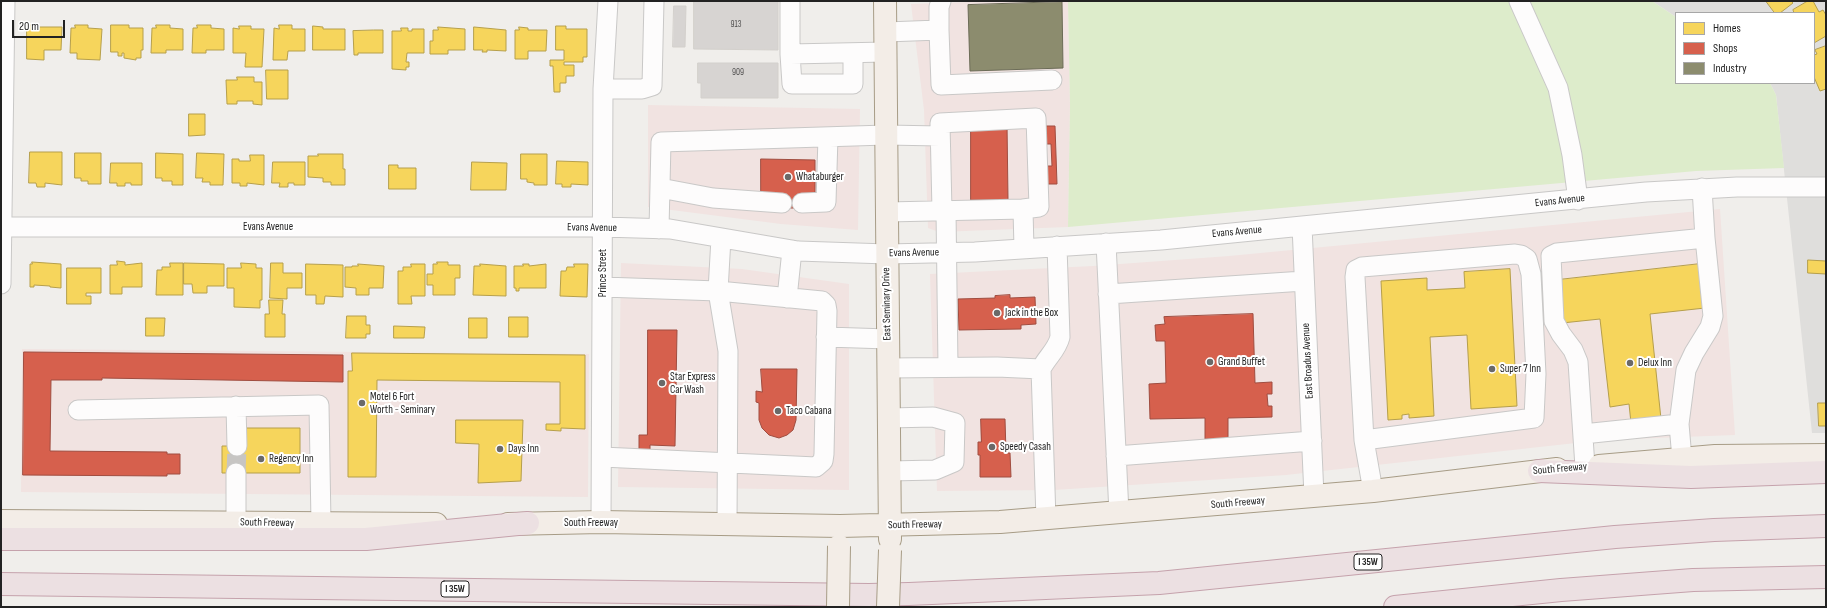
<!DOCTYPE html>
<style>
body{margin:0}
#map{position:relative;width:1827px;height:608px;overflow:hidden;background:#f0eeeb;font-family:"Sofia Sans Condensed",sans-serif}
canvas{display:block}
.frame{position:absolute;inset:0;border:2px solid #222;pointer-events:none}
.legend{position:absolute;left:1675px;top:12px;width:140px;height:72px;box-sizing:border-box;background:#fff;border:1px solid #a7a7a7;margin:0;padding:5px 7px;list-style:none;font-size:12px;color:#222}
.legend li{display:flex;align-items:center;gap:8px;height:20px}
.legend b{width:20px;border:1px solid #a7a7a7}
.scale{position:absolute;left:12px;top:20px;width:53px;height:18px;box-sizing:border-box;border:2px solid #222;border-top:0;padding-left:5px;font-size:12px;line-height:14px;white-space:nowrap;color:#222;-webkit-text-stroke:3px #fff;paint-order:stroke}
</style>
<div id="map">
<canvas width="1827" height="608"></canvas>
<div class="frame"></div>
<ul class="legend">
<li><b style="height:11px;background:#f6d55c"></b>Homes</li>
<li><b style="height:11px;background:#d6604d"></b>Shops</li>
<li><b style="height:11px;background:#8c8c6e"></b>Industry</li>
</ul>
<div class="scale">20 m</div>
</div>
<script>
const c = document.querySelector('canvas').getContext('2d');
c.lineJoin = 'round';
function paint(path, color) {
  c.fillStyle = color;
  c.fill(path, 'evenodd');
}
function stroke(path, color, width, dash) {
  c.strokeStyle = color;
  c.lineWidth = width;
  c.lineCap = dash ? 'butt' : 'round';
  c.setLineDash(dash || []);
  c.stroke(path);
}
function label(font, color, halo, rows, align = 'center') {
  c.font = font + ' "Sofia Sans Condensed",sans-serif';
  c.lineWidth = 4;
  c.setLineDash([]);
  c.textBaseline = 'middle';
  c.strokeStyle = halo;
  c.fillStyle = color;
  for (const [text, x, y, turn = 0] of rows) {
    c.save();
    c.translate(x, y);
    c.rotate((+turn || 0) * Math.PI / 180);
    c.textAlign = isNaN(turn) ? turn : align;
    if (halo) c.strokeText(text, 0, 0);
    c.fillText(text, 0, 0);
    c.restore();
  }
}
const residential = new Path2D(`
 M1652,1h174v432h-14l-36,-338 -6,-12h44v-70h-138v4z`);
const commercial = new Path2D(`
 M995,1h73l2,105 -2,121 -129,5 -11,-4 -4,-118 -13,-106z
 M648,105l212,4 -2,121 -77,-6 -133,-17z
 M1720,209l15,226 -132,5 -317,35 -232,15 -117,1 -7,-217 163,-8 136,-10z
 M621,263l121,6 107,15v206l-231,-3z
 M22,349l567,5 -1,143 -567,-5z`);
const grass = new Path2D(`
 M1068,1h584l24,16v66h94l6,12 8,73 -88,3 -628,56 2,-121z`);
const homes = new Path2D(`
 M1766,1h25l2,2 -13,10h-5z
 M1808,1h5l6,11 4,-2 3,5v21l-12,7v-30h-20l-1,-3z
 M27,25h9v2h26l-1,23h-17v10l-17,-1z
 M75,25h13v3l14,1 -2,31 -23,-1v-6h-7l1,-25h4z
 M111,25h18v3h14v22h-2v8h-5v2l-12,-2v-5h-2v3h-4v-4h-7z
 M156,25h14v3l13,1v21h-17v3h-15l1,-25h4z
 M197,25h14v3l13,1v21h-18v3h-14l1,-25h4z
 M279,25h13v4h13v22h-17l-1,9h-14l1,-32 5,1z
 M239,26h12v3h13l-2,38h-17l1,-14h-13v-25l6,1z
 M313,26l10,1v2h22v21h-32z
 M556,26h10v3h21v28h-4v5h-19v3h10v11h-8v7h-6v9h-6l-1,-26h-3v-6h14v-10h-8z
 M438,27l27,2v21h-17v4h-18v-13h3v-11h5z
 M474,27l32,3v21l-19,-1v2h-5l1,-2h-9z
 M519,27l9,1v2h19l-1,21h-18v8h-13v-29h4z
 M401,28h7v3h4v-2h12v24h-17l-1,9h3v5h-3v3l-14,-1v-38h9z
 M374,30h9v23h-25v2h-4l-1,-24z
 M1826,46v43l-6,2 -6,-14v-22l3,-1 -2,-4z
 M266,70h22v29h-21z
 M237,77h17v5h8v23l-9,-1v-3h-16v3h-10l-1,-24h11z
 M189,114h16v21l-16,1z
 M30,152h32v33l-17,-2v4h-8l-1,-4h-7z
 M75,153h26v31h-13v-3h-7v-3h-6z
 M156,153l27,1v31h-11v-4h-10v-3h-6z
 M197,153l27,1 -1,31h-13v-3h-8l1,-4h-7z
 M318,154h25v15h2v16h-14v-3h-8v-4l-15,-1v-21h10z
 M521,154h26v31h-13v-2l-7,-1v-3h-6z
 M250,155h14v30l-17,-2v3h-7v-3h-8v-24h7v2h11z
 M557,161l31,1v23l-17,-1v3h-9v-3h-6z
 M273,162h32v23h-11v-2h-6v4h-9l1,-4h-8z
 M472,162l35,1 -1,27h-35z
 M111,163h31v22h-11v-2h-6v3h-8v-3h-7z
 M389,165h9v3h18v21h-27z
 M1808,260l18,1v13l-18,-1z
 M117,261l8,1v3l17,-2v24h-20v7h-12v-29h7z
 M32,262l29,2v24l-11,-1v-1l-16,-1v2h-4v-23h2z
 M437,262h11v3h12v13h-5v17h-22v-10h-6v-11h6v-10h4z
 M170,263h13v32h-27l1,-25h5v-3h8z
 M184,263l40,1v22h-17v7h-14l-1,-9h-8z
 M241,263l15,1v4h6v32h-2v8l-26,-1v-19h-7v-20h14z
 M271,263h12v10h19v15h-15v11l-17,-1z
 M306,264l37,1v32l-18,-1 -1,8h-8v-9h-10z
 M358,264l26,2 -1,22h-14v7h-13v-7l-11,-1v-20h7v-1h6z
 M411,264h14v32h-14l1,8h-14v-33h5v-4h8z
 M480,264l26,2v30l-33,-1 1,-29h6z
 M523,264h6v2l17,-2v24h-27v3h-3v-3h-2v-22h9z
 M574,264h14l-1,33 -27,-1 1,-25h5l1,-4h7z
 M1700,264l5,44 -55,6 11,105 -30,4 -2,-19 -19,3 -10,-88 -38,4 -4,-43z
 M67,268h34v25h-15v3h5v8h-24z
 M1510,269l7,137 -46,3 -4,-74 -37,2 4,79 -25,2v-4l-7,1v4l-14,1 -7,-139 46,-3v12l38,-2 -1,-16z
 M269,300h14l-1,14h3v23h-20v-23h4z
 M347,316h19v9h4v9h-4v4h-20z
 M509,317h19v20h-19z
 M146,318h19l-1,18h-18z
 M469,318h18v20h-18z
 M394,326l31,1 -1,11h-30z
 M352,353l233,2v74l-24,-1v3l-15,-1v-6h14v-42l-183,-2 -1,97h-28v-106h4z
 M1818,403h8v23h-7z
 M456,420h67l-2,61 -43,2 1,-39 -23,-1z
 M245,428h55v45h-78v-27h23z`);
const shops = new Path2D(`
 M971,124h36l1,76h-37z
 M1046,126h9l2,58h-10v-18h5l-1,-22h-4z
 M761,159l54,1v34l-13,14h-20l-21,-14z
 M1010,295v3l25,-1 1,27 -15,1v4l-62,1 -1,-31 37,-1v-2z
 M1253,314l2,69 17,-1v12h-5l1,12h4v11l-44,1v20l-23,1v-21l-55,1 -1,-35 17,-1 -1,-42h-9l-1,-16 10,-1 -1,-7z
 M648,330h29l-2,116 -25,-1v9h-11v-19h8z
 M24,352l319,3v27l-241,-4v2h-51l-1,71 117,1v2h13v20h-13v2l-144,-1z
 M761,369h36l-1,51 -3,10 -6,5 -8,3 -10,-3 -7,-7 -3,-8v-17l-3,-1v-11l6,1z
 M981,419h24l1,34h4l1,24h-31v-22h-2v-13h3z`);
const industry = new Path2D(`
 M1062,2l1,66 -93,3 -2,-66z`);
const building = new Path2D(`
 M694,1h84v49l-84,-1z
 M674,6h12l-1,41h-12z
 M698,63h80v35h-77v-15h-3z`);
const minorTunnel = new Path2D(`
 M236,473l1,-27`);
const minor = new Path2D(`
 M790,1v53l96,-2
 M1519,1l39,87 14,67 6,45
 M939,30v-23l2,-6
 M886,32l53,-2 2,55 111,-5
 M790,54l2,30h61v-31
 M603,89h39l10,-3 2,-85
 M660,188l53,10 69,5
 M802,203l24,-1 2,-65
 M942,211l-2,-88 96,-5 3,89 -16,2
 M946,211l2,156
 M887,212l136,-3 1,40
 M1302,226l12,270
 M1,227h602l67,2 128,22 89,3 88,-2 186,-12 485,-48 91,-5h89
 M659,229l2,-87 225,-7 54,1
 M721,238l-3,53 10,60 -1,173
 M1106,243l13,270
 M1,284l4,-283
 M1108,294l196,-13
 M787,298l5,-48
 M826,337l62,2
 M889,368l108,-1 44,2
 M236,406l1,40
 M78,410l241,-5 2,118
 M889,418l44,-1 22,6 -1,39 -19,8 -45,1
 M1583,434l96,-10
 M1364,440l170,-22 2,-44 -5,-100 -4,-15 -6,-4 -6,-1 -153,13 -6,3 -1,7 9,163 9,51
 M1116,456l196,-15
 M602,457l214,10 7,-6 1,-7 3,-143 -1,-6 -4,-4 -104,-10 -115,-4
 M1682,459l-3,-35 7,-54 8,-17 16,-26 3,-11 -8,-78
 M1585,467l-7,-105 -5,-12 -12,-16 -7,-13 -3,-65 6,-3 148,-15 -3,-50
 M236,473v49
 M1046,519l-5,-150c6,-12 16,-19 19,-32l-3,-91
 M601,522l2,-433 5,-88`);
const major = new Path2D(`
 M885,1l5,538
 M1599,466l116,-10 111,-1
 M1,521l435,3
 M508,524l93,-2 239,4 160,-4 373,-31 184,-22`);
const highway = new Path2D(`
 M1539,471l152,6 135,-5
 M1,539h365l162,-16
 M1,584l868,11 40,-1 250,-11 456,-46 99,-7 112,-4
 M1395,607l166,-17 132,-10 133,-3`);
const majorBridge = new Path2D(`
 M838,607l1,-61
 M888,607l2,-57`);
const markers = [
 [788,177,4,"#6a6968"],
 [997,313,4,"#6a6968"],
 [1210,362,4,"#6a6968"],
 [1630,363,4,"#6a6968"],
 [1492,369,4,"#6a6968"],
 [662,383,4,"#6a6968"],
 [362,403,4,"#6a6968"],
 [778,411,4,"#6a6968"],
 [992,447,4,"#6a6968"],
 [500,449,4,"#6a6968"],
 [261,459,4,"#6a6968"]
];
const numberNames = [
 ["913",736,25],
 ["909",738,73]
];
const shields = [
 [1368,562,28],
 [455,589,28]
];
const shieldNames = [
 ["I 35W",1368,562],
 ["I 35W",455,589]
];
const poiNames = [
 ["Whataburger",796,177],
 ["Jack in the Box",1005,313],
 ["Grand Buffet",1218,362],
 ["Delux Inn",1638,363],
 ["Super 7 Inn",1500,369],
 ["Star Express",670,377],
 ["Car Wash",670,390],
 ["Motel 6 Fort",370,397],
 ["Worth - Seminary",370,410],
 ["Taco Cabana",786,411],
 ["Speedy Casah",1000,447],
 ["Days Inn",508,449],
 ["Regency Inn",269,459]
];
const streetNames = [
 ["Evans Avenue",1560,201,-6],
 ["Evans Avenue",268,227],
 ["Evans Avenue",592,228,1],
 ["Evans Avenue",1237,232,-5],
 ["Evans Avenue",914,253,-1],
 ["Prince Street",603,273,-90],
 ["East Seminary Drive",887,304,-91],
 ["East Broadus Avenue",1308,361,-93],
 ["South Freeway",1560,469,-5],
 ["South Freeway",1238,503,-5],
 ["South Freeway",267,523,1],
 ["South Freeway",591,523],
 ["South Freeway",915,525,-1]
];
paint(residential, '#dfdedc');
paint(commercial, '#f1e3e1');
paint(grass, '#ddeccb');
paint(homes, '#f6d55c');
stroke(homes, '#b69f4b', 1);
paint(shops, '#d6604d');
stroke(shops, '#a04d40', 1);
paint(industry, '#8c8c6e');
stroke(industry, '#6c6c57', 1);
paint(building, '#d7d4d2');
stroke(building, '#d3d0cc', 1);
stroke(minorTunnel, '#c7c5c3', 19, [19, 10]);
stroke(minor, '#c9c8c7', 21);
stroke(major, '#a79c86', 24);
stroke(highway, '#c5a2ac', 24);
stroke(minor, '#fdfcfc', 19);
stroke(major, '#f3ede7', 22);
stroke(highway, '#ece0e2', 22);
stroke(majorBridge, '#a79c86', 24, []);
stroke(majorBridge, '#f3ede7', 22);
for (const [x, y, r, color] of markers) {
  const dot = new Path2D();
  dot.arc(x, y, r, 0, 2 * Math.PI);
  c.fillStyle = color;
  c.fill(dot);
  stroke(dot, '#fff', 1.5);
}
label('9px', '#4f4e4e', null, numberNames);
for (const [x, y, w] of shields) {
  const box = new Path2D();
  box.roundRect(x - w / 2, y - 8, w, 16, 3);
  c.fillStyle = '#fff';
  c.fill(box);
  stroke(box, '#222', 1);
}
label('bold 10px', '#222', null, shieldNames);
label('11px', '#222', '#fff', poiNames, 'left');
label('11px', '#222', '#fff', streetNames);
</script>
